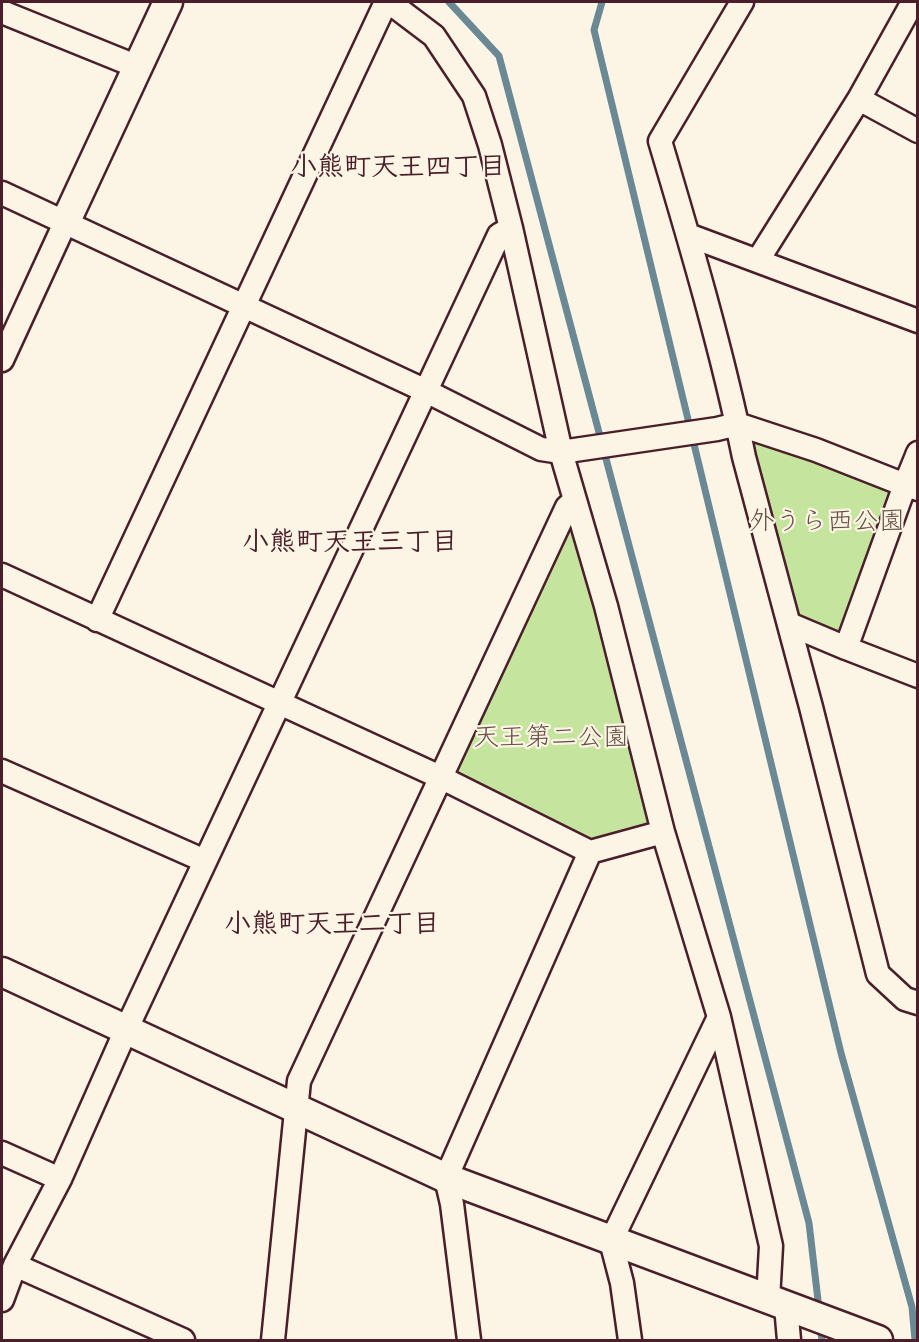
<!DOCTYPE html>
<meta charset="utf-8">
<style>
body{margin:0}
#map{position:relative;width:919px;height:1342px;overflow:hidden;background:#fcf5e5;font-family:Itim,sans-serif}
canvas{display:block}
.frame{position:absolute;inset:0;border:3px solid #4a1f2b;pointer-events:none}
</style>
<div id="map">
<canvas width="919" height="1342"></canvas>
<div class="frame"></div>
</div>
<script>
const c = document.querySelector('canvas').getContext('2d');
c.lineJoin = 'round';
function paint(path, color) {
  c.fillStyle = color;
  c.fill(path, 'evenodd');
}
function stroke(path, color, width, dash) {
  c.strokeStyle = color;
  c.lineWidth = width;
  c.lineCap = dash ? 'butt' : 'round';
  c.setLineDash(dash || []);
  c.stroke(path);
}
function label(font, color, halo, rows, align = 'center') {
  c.font = font + ' Itim,"Klee One",sans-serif';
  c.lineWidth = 4.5;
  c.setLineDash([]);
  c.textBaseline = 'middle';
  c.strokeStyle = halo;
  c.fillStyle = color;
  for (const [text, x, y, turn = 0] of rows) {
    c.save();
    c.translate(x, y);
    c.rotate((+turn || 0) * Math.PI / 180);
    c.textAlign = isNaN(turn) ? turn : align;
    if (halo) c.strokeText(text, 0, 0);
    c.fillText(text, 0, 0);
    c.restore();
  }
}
const green = new Path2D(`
 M744,432l156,56 -56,154 -48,-20z
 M572,510l84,319 -66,16 -142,-70z`);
const stream = new Path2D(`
 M449,2l50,54 310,1167 10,86
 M602,2l-8,28 247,1023 71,254 3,33
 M820,1326l2,14`);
const minor = new Path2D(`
 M742,2l-82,139c31,104 62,209 84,316l67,250 67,267 27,25 13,4
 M2,12l136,55
 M859,99l59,32
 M2,193l424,198 115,58 20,3 156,-23 20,-5 79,26 89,35 -59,163 72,28
 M688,235l230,86
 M758,260l101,-161 54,-97
 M2,360l63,-137
 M918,453l-13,32 13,4
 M2,575l438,202 150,75 73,-20 -57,-226 -45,-154 -50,-224 -21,-83 -16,-49 -40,-60 -45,-34
 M97,620l289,-618
 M789,624l57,24
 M2,771l203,90
 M719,1017l52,229 -3,54
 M2,1153l58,26
 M15,1265l168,75
 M2,1300l13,-35 45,-86 66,-149 373,-795 12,-7
 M786,1306l3,34
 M273,1340l26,-259 268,-574 7,-6
 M469,1340l-17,-136 -6,-26 144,-326
 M630,1340l-8,-57 -11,-42 108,-224 -56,-185`);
const tertiary = new Path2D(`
 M65,223l103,-221
 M2,972l444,206 432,162`);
const parkNames = [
 ["外うら西公園",827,522],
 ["天王第二公園",551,738]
];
const neighbourhoodNames = [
 ["小熊町天王四丁目",398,168],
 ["小熊町天王三丁目",350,543],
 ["小熊町天王二丁目",332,925]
];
paint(green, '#c5e59e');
stroke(stream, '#6a8995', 7);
stroke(minor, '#4a1f2b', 27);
stroke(tertiary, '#4a1f2b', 33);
stroke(minor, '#fcf5e5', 22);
stroke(tertiary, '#fcf5e5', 28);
label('26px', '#695048', '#fcf5e5', parkNames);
label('bold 27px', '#4a1f2b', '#fcf5e5', neighbourhoodNames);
</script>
